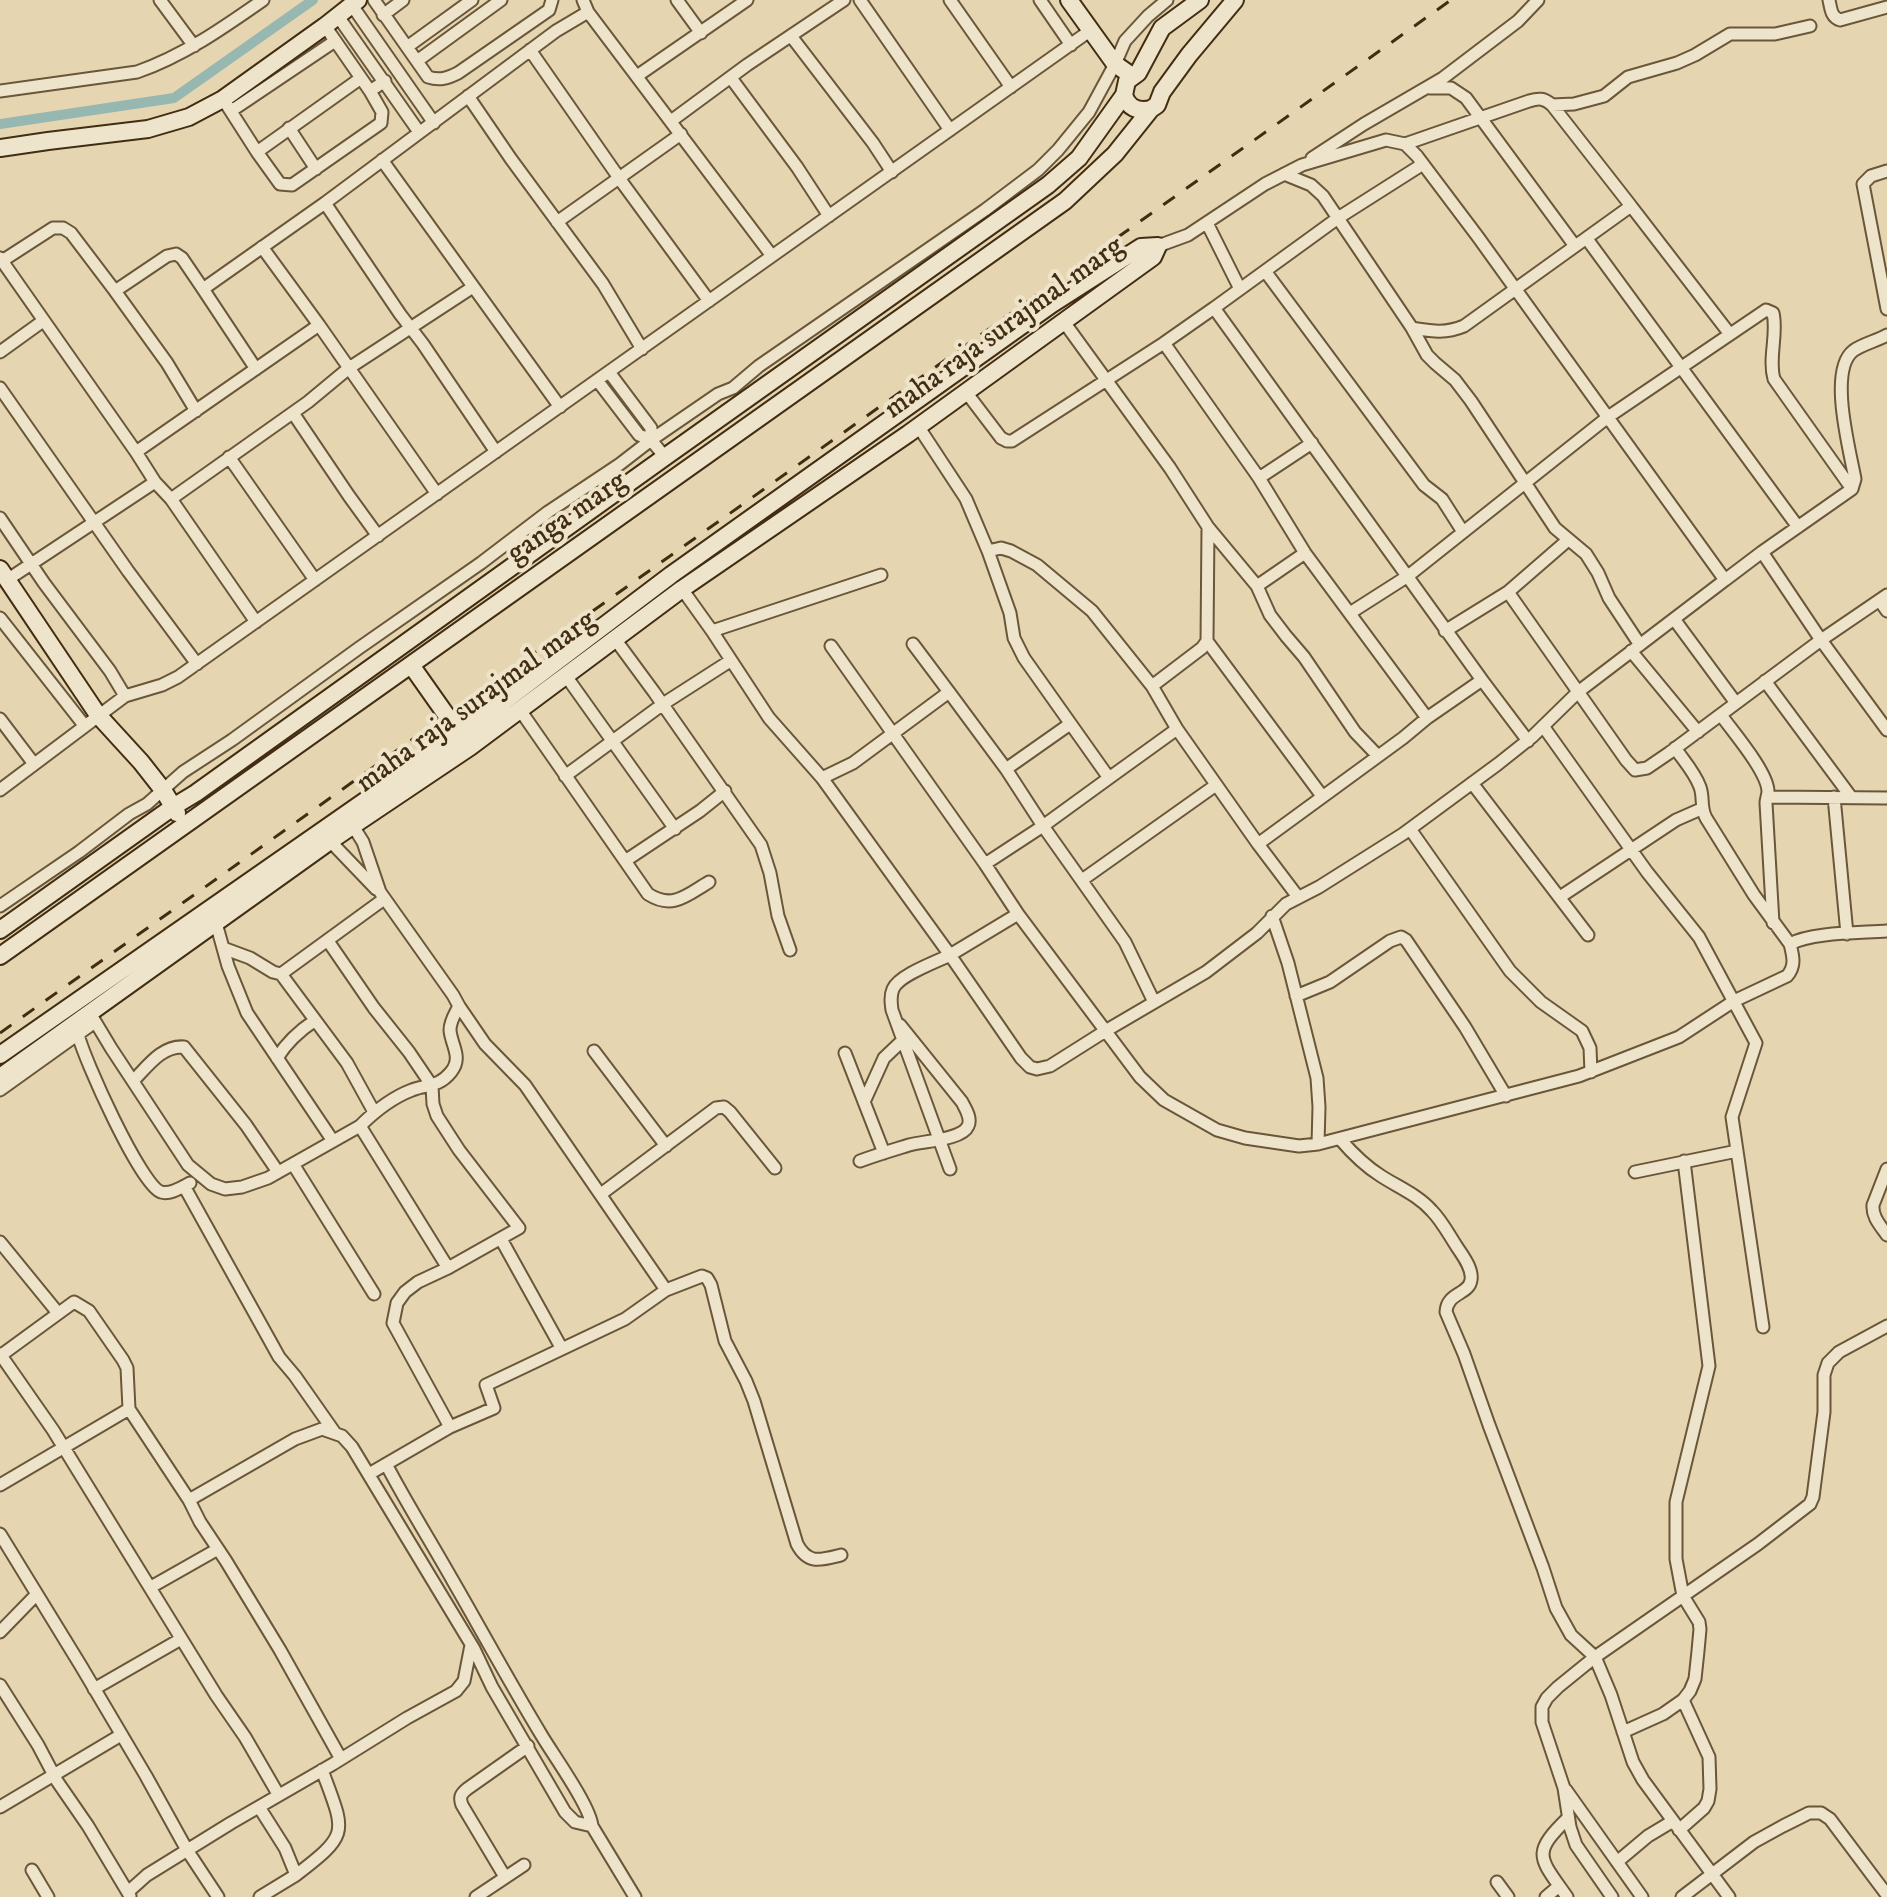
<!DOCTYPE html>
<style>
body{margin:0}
canvas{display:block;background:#e5d5b1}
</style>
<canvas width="1887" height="1897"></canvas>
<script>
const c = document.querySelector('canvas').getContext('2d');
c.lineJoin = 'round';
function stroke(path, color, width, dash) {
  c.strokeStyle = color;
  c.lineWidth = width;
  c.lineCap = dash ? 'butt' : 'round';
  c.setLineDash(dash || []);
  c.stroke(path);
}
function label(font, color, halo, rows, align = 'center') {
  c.font = font + ' "IM FELL DW Pica",serif';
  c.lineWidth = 8;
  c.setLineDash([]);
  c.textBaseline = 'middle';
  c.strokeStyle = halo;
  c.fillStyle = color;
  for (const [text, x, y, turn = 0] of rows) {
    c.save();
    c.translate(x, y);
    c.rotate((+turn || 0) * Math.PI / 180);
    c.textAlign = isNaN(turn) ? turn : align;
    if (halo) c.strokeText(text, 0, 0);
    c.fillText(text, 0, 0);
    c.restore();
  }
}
const canal = new Path2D(`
 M0,124l174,-26 139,-98`);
const street = new Path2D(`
 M160,0l34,46
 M374,0l54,77c12,4 20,1 30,-4l91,-63 3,-10
 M677,0l24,33
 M860,0l90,130
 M950,0l61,87
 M1040,0l31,45
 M1829,0c2,9 2,17 11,20l47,-13
 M351,4l83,119
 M588,12l184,244
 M337,15l82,117
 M383,15l20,-15
 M325,26l45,65 15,-10
 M791,36l82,107 19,29
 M407,47l65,-47
 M530,50l94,135 85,116
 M417,61l84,-61
 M637,76l110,-76
 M731,78l66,89 32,49
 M1430,88h21l15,10 109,148
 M0,91l137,-19c46,-16 86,-44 126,-72
 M468,96l43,63 92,125 39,65
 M223,99l34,53 23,32 12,1 89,-62 1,-11 -12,-21
 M1552,105l22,-1 30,-8 24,-19 49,-14 18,-8 35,-21h45l35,-8
 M231,111l104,-70
 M671,121l76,-56 97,-65
 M289,128l27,41
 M1405,144l124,-43c10,-3 15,-3 23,4l79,101
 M257,152l104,-74
 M1312,158l52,-34 79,-46 75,-57 20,-21
 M382,160l178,247
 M1887,171l-16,5 -8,8 24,125
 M1284,174l27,11 12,11 89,132 15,27 8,8 20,17 16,21 84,127 31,26 12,19 11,25 31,47
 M325,203l75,111 23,30 73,108
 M557,222l124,-88
 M1207,223l33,66
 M1587,239l211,288
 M1158,246l30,-11 77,-51 37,-19 84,-25 19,4 12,12 61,81 247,343 37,-28 90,-63 3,-10c-5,-28 -27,-108 -2,-128 9,-7 24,-10 34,-16
 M262,247l57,78
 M0,258l136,194
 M2,261l51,-33h10l8,5 44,58 52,-35 9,-2 6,4 21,31 122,-86 231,-172 32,-19 -5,-12
 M1265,271l159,214 18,14 21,33
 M203,289l53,80
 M115,291l52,72 29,48
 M1214,308l124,-90 85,-54
 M1064,322l106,146 38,59 -1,114 -5,7 -50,38
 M1412,328c19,3 33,6 52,-2l167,-120 98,127
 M1164,343l95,135 46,75 122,165
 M0,352l43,-31
 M609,372l42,56v12
 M597,380l42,55 12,5 14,17
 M0,388l128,183 69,93
 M966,392l35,46 6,3h5l152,-98 50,-35 268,372 -55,38 -24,20 -145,106 -81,-115
 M293,413l56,83 29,40
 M918,426l48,73 22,52 22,62 4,25 10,20 85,120 68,-49 -25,-43 -60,-75 -55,-46 -26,-14 -10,-3 -13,3
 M229,457l86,123
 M1259,478l53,-35
 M437,494l-88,-126 124,-81
 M171,499l85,123
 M0,518l44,65 66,88 15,25
 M1208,527l49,59 13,29 16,21 18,21 51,75 23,24
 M1762,552l59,88 66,90
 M7,580l148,-98 -19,-30 183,-127 30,43 -41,34 -137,97 -16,-17
 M1257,586l48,-33
 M682,589l30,42 57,87 53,60 31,-15 96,-71 57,77 64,-45
 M1508,592l118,168 9,10 12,-2 22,-15 152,-113 66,-45
 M1880,601l7,10
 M1350,613l58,-37 200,-159 158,-107 7,3c5,21 -5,45 1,66l78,110
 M0,618l84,107
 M1674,619l62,84
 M712,631l169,-56
 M1445,631l63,-39 60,-52
 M615,639l39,53 107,153 9,28 8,43 12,34
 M1207,641l115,155
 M913,644l36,48
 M831,646l154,218 58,-38 82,116 29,60
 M1631,651l67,81
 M566,676l109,153
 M1482,680l46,61
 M1765,681l86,116
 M520,710l128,184c25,16 39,1 61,-12
 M1721,715c12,17 46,56 47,76 0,4 -2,8 -2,12l7,120
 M0,719l34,45
 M1543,726l104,146 52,65 57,106 -24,74 31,210
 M1675,748c9,13 20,25 25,39 4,11 0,20 6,31l48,77 36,49
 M1006,769l37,57 66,-48
 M565,776l98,-72 67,-43
 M822,778l128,177 68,-41 -33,-50
 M1472,783l116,152
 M0,790l125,-94 37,-11 16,-8 913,-647
 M1767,797l120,1
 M1834,797l13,137
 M353,826l10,16 17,50 73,103 6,11c-4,8 -9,15 -9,24 1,15 13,27 1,42 -13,16 -25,12 -39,18 -21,8 -37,21 -52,36l88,142 -30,14 -13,10 -8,11 -4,20 57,104 -81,47
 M1410,829l100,142 31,31 41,29 8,17 1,24
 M330,841l46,48
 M1258,844l40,53
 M625,861l75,-50 25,-20
 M1082,880l134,-95
 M1560,897l116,-77 25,-11
 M0,906l79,-54 50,-38 18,-10 36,-32 49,-32 127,-92 122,-85 67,-51 72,-48 31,-24 67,-46 15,-6 26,-22 226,-156 53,-40 20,-20 31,-38 26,-48 10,-23 23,-25 19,-16
 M1018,914l122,163 24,23 53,30 28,8 54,8 19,-2 261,-68 100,-39 55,-36 53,-25c9,-10 6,-20 3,-32 21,-12 71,-11 97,-13
 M1272,916l16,47 29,115 2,29 -1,37
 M216,923l12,43 19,47 86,128
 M328,941l46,67 35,44 23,34 1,18 4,12 22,34 60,78 -71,40
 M223,948l27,10 23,14 8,2 103,-75
 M281,974l66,89 27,49
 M1296,996l34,-14 60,-41 11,-4 5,3 59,87 41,69
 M90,1013l21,35 77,117 23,19 14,5 17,-2 26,-9 92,-52
 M78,1034c5,23 63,152 83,158 9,3 21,-5 29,-9
 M594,1051l72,95
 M845,1053l39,100
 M277,1058c10,-16 22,-27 37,-37
 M133,1081c14,-14 29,-36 51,-34l62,78 32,47
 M0,1090l95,-68
 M864,1102l20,-44 19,-18
 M1340,1139c12,14 25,27 41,37 17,11 37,19 51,35 10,10 17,24 25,36 6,9 16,22 14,33 -2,15 -24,12 -25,32l18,42 25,71 54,143 13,40 15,27 24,22 16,38 22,67 10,18 86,117
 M860,1161c16,-6 33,-11 49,-16 14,-4 53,-5 59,-19 4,-8 -3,-18 -6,-24l-62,-77
 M293,1164l81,130
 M950,1169l-58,-159c-1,-7 -2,-14 1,-21 6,-14 43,-27 57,-34l71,103 9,9 7,2 13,-3 57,-36 99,-58 51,-39 29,-29 33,-17 84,-53 95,-70 34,-27 46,-45 147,-112
 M1887,1169l-14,36c-1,12 7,20 14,30
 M1635,1172l102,-21
 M184,1186l95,171 16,19 40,57
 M601,1194l115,-86 8,-1 6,5 45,56
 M501,1239l61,110
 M0,1242l58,71
 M666,1290l36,-14 5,2 4,7 14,56 21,40 8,20 43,143c11,21 24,16 44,11
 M0,1354l53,76 163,265 29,42 33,57
 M0,1356l74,-54 15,9 34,49 4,8 2,41
 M450,1427l44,-19 -8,-23 139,-66 41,-29 -141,-205 -40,-41 -26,-38
 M386,1464c21,40 45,78 67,117 30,52 58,104 89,155 12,20 48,70 50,90l43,71
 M0,1485l129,-76 60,91 11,22 26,39 54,89 61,109
 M189,1500l106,-61 27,-10 20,7 10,11 122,202 18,38 73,125 10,10 17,4
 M0,1534l81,132 65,110 41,74 31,47
 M151,1587l67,-38
 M0,1632l36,-37
 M0,1685l38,60 19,36 31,45 42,70
 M94,1689l87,-50
 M1623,1732l40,-18 20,-14 7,-9 5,-12 3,-28 2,-22 -1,-7 -16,-26 -7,-37v-57l33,-136 -25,-205
 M1566,1790l76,107
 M0,1807l121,-72
 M259,1807l26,41 11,27 -36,22
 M1679,1830l25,-22 4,-7 2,-12 -1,-32 -26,-57
 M1617,1862l31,-26 25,-15
 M32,1870l16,27
 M296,1875c55,-42 49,-42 26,-105
 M505,1877l-43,-72c-3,-8 -1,-11 5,-16l61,-43
 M1497,1882l11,15
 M128,1892l19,-17 84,-52 102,-59 74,-46 49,-27 8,-10 7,-36
 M476,1897l48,-32
 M1546,1897l13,-11
 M1567,1897c-28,-40 -36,-43 1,-79
 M1612,1897l-36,-52 -6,-18 -6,-39 -22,-66v-15l5,-9 11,-11 37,-30 163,-113 52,-40 3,-7 11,-85v-37l4,-12 11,-11 48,-26
 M1682,1897l72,-55 29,-16 26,-13h12l9,6 57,76`);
const secondary = new Path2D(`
 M1069,0l46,64 17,12
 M1151,109c-13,3 -23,-1 -27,-14l3,-14 11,-8 24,-45 38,-28
 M0,148l48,-7 100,-12 41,-12 34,-18 102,-73 33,-26
 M0,569l98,146 43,47 22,28 14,23
 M411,665l55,78
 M0,930l173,-123 23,-14 469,-336 383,-272 31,-27 45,-63
 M0,956l1065,-755 50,-47 36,-45 6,-4 5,-13 27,-37 46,-55
 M0,1055l461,-321 210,-159 381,-271 89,-57 17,-1 -5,11 -245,177 -226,155 -212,158 -140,94 -330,236`);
const rail = new Path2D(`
 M0,1033l1451,-1033`);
const streetNames = [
 ["maha raja surajmal marg",1005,329,-36],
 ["ganga marg",568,519,-35],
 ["maha raja surajmal marg",477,703,-36]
];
stroke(canal, '#96b8b0', 10);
stroke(street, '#6a5739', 15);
stroke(secondary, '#412d11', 20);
stroke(street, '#eee4cc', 11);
stroke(secondary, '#eee4cc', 16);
stroke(rail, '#412d11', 3, [14, 14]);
label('30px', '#412d11', '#eee4cc', streetNames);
</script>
